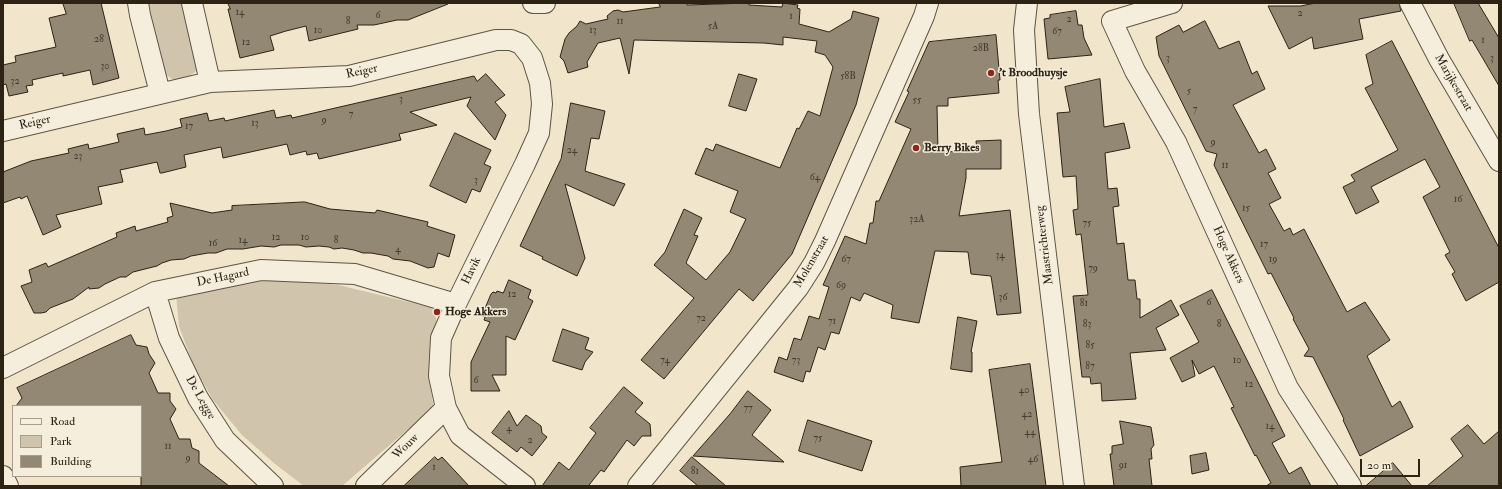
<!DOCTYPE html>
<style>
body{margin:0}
#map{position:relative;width:1502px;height:489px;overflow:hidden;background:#f1e5cb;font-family:"IM FELL Double Pica",serif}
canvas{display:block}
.frame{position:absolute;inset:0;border:4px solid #2d2315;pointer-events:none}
.legend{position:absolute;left:12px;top:405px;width:130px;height:72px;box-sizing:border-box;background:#f6eedd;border:1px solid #a69d8d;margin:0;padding:5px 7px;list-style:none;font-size:12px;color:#2d2315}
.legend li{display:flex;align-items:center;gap:8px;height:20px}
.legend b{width:20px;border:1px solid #a69d8d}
.scale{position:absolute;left:1360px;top:459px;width:60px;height:18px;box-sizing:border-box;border:2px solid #2d2315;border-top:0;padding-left:5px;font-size:12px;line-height:14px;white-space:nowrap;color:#2d2315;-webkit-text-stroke:3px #f6eedd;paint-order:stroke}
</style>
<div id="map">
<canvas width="1502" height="489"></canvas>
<div class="frame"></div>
<ul class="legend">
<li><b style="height:5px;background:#f6eedd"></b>Road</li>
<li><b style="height:11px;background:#d0c4ac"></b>Park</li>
<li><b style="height:11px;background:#938874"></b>Building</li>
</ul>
<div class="scale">20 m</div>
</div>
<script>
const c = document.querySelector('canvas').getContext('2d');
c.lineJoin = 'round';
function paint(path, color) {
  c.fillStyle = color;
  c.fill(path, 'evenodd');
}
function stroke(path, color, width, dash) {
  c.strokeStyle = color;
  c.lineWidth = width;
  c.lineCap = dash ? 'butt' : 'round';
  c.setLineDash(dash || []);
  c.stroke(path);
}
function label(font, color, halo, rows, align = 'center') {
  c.font = font + ' "IM FELL Double Pica",serif';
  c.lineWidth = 3;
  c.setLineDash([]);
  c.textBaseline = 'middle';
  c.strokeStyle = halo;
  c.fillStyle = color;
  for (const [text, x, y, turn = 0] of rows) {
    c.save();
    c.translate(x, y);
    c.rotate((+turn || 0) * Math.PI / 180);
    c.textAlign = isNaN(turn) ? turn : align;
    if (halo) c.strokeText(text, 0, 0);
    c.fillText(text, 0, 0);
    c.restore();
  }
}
const green = new Path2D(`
 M147,3h38l14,62 -4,7 -12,8 -11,-1 -10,-7z
 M251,281h47l40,4 92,22c3,3 6,5 6,10 1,8 -4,19 -5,28 -2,24 -1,42 3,65l-28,21 -64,55h-38l-29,-22 -33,-29 -29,-35 -20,-36 -14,-38 -3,-32z`);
const building = new Path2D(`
 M63,3h38l18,75 -26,7 -3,-15 -27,6v-3l-31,7 1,5 -7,1 2,6 -19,4 -3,-12 -3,1v-20l13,-3 -1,-6 41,-9 -7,-29 17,-4z
 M228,3h220v1l-40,16h-11l-23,5h-17l1,4 -49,12 -3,-15 -20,5 -16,5 4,14 -34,8 -12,-49h2z
 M659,3h28v2l62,-2v2l33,2 1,-4 15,2 -1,3 3,1 -1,15 30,8 22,-13 2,-8 26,7 -23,87 -64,149 -39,47 -14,-12 -75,90 -23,-19 53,-62 -40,-33 11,-13 19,-43 18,9 -8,17 4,1 -12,27 20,17 24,-28 16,-33 -16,-7 8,-21 -43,-17 11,-26 7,3 3,-7 64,24 17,-40 2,1 9,-18 12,5 13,-49 -8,-12 -10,-3 2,-11 -34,-4v8l-19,-2 -130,-3 -5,34 -9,-36 -22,5 -11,19 1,5 -20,6 -4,-12 -4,-4 5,-18 4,-6 8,-7 3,-5 6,3 22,-5 -1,-3 6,-5 5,-1 5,2 37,-5z
 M1316,3h83l2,8 -42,8 4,20 -49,10 -2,-12 -23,12 -21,-43h32z
 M1454,3h24l21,35v48l-27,-46 -2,1z
 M1076,11l2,14h4l2,13 8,17 -44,4 -4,-40 6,-1v-3z
 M1205,21l14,28 20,-8 13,33 5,-3 8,18 -32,16 26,48 7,-4 10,20 -8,4 13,25 -12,6 15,27 6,-3 3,7 11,-6 43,83 18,-10 25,38 -23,16 25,51 8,-6 13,26 -53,29 -17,-36 1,-1 -31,-62 -9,-1 5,-7 -16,-30 1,-1 -23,-45 -3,1 -54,-109 3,-11 -11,-3 -47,-95 -3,-19 23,-12 4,7z
 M996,35l4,45h-2l1,13 -51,5v8h-11l1,46 39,-1 -1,-10 25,-1v29h-35v9l-7,38 51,-6 11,103 -24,2 -6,-39 -20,-2 -3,-22 -33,-1 -16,72 -28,-5 2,-13 -29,-12 -4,8 -9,-4 -12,37 -8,-2 -6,18 -7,-3 -8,25 -4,-1 -3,11 -29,-10 5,-15 8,3 7,-22 7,2 8,-24 10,3 10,-32 -6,-2 22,-49 21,8 4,-21h3l3,-22h3l32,-72 -16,-7 14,-30 -2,-1 22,-49z
 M1392,41l107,207v34l-33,19 -14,-27 3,-2 -10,-17 5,-3 -27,-55 17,-10 -15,-28 -54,28 8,15 -23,12 -13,-27 12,-6 -4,-6 47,-25 -33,-62 8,-4 -7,-29z
 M486,74l19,21 -10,7 11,13 -11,25 -28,-34 4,-9 -61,15 27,13 -38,9 2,6 -82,19 -2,-6 -10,2 -1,-4 -16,4 -3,-11 -64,14 -2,-11 -37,8 2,12 -24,6h-2l-3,-11 -37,8 3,12 -25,5 4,17 -46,11 5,12 -18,8 -16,-39 -6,3 -1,-2 -17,6v-31l28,-11 38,-8 -1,-4 20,-5 1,5 30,-7 -2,-8 27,-6 1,7 21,-4 16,-4 -2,-8 27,-6 2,8 15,-3 1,3 49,-11 2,8 15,-3 1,3 182,-42 3,5z
 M739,74l18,5 -11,32 -17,-5z
 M1100,79l4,48 20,-4 6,25 -25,5 3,36 9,-1 2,18 -6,1 4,37 7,-1 4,37h7l2,19h3v19l31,-18 8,15 -23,13 10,22 -36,3 6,46 -34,2 -1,-18 -10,1 -1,-7h-8l-9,-81 15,-1 -7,-61 -5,1 -3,-25 5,-1 -2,-33 -13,1 -6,-64 13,-1 -5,-25z
 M571,103l34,8 -6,28 -8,-1 -6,33 40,13 -11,22 -49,-22 20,74 -8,18 -35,-17 1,-2 -23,-11 41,-87z
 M455,133l36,17 -7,14 7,3 -11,25 -8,-3 -6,14 -36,-17z
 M305,202l25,7 45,4 2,-3 51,12 -1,4 28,9 -6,22 -11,-4 -4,14 -6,1 -18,-7 -17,-2 -5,-3 -17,-3h-8l-9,-3 -12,-2 -8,1 -5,-2 -10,-1 -13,1 -7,-2h-18l-7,2 -13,-1 -18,3h-16l-11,4h-8l-17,3 -7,3 -13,1 -9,3 -5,3 -24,6 -7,5h-6l-15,7 -6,4 -10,1v-2l-16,12 -23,9 -4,4 -5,1h-7l-13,-27 11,-4 -3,-12 17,-7 2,4 69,-30 -1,-4 19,-7 1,5 32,-9 -1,-4 6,-2 -3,-13 42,10 20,-3v-4z
 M509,280l22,10 -3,8 5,3 -18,39 -9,-4v39h-14l8,16h-29v-29l19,-40 -6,-2 1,-3 -3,-1 1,-3 8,-19 2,-2 3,1 1,-2 6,2z
 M1212,290l73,146 -13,7 17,31 12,-7 10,19h-45l5,-3 -15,-28 -1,1 -24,-48 3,-1 -20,-41 -15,8 -7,-14 3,16 -13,6 -12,-24 29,-16 -19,-36z
 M958,317l19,4 -6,31h1v20l-21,-3z
 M563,329l26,9 -4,11 8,3 -8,10 -3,8 -29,-9z
 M131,335l5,10 11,2 2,7 6,9 -6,10 9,20h12v8l6,8 -6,10 9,20h11l2,9 7,3v12l30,23h-88v-80h-125l6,-8 -5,-10z
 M1030,364l16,122h-85l-1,-19 42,-5 -13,-92z
 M624,387l19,16 -8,9 15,12 1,12h-9l-8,10 -7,-6 -23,32 -3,-2 -12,15 1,1h-48l17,-24 10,8 27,-37 -6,-5z
 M748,391l23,19 -19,25 32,27 -91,-6 37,-42z
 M509,411l8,15 9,-11 15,11 1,7 5,4 -15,19 -11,-9 -4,5 -25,-19z
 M808,420l64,21 -10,30 -63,-20z
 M1120,421l31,6 3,18 -3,4 1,10h-3l3,27h-38l-4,-32h2v-8l11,-2z
 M1468,425l16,19 15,-13v55h-72l36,-30 -12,-17z
 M1206,453l3,17 -17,4 -2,-18z
 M435,457l3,3 4,-3 27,29h-65z
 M692,457l34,29h-28l-18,-15z
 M1393,463l19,23h-46z`);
const minor = new Path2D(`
 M138,3l2,12 20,78
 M192,3l18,79
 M533,3h12
 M1027,3l-3,27 5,84 45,372
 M1172,3l-60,18 23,50 41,71 112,246 63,98
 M1410,3l29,56 60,102
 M3,131l207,-49 139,-6 147,-36h15l10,4 11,14 8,25 2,21 -3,29 -14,31 -69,140 -15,34 -2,38 7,32 14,27 65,51
 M155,292l14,46 29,60 27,42 48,46
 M3,368l152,-76 106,-22 94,4 101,30
 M3,476l5,10
 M366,486l80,-78
 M638,486l160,-198 16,-25 11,-22 99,-225 4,-13`);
const markers = [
 [991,73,4,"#8f2418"],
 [916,148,4,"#8f2418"],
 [437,312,4,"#8f2418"]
];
const numberNames = [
 ["14",240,13],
 ["2",1300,14],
 ["6",378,16],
 ["1",791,17],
 ["2",1069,20],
 ["8",348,22],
 ["11",620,22],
 ["5A",713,27],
 ["10",318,31],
 ["13",593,31],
 ["67",1057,32],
 ["28",99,40],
 ["1",1483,41],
 ["12",246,43],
 ["28B",981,49],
 ["3",1168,59],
 ["3",1492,59],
 ["30",105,67],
 ["58B",848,77],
 ["32",15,82],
 ["5",1189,92],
 ["3",401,100],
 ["55",917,101],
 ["7",1195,110],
 ["7",351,115],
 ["9",324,121],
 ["13",255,124],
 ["17",189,127],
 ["9",1213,143],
 ["24",572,151],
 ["23",78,157],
 ["11",1225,166],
 ["64",815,178],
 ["3",476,181],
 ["16",1458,200],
 ["15",1246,209],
 ["32A",917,220],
 ["75",1087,224],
 ["12",276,238],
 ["10",305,238],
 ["14",243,241],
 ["8",336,241],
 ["16",213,244],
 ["17",1264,245],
 ["4",398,250],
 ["34",1000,256],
 ["67",846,260],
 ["19",1273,260],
 ["79",1093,269],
 ["69",841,286],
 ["12",512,295],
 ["36",1003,298],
 ["6",1209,303],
 ["81",1084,304],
 ["72",701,319],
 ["71",832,322],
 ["83",1087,325],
 ["8",1219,325],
 ["85",1090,346],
 ["74",665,361],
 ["73",796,361],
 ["10",1237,361],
 ["87",1090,367],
 ["6",476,381],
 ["12",1249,385],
 ["40",1024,391],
 ["77",748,409],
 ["42",1027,415],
 ["14",1270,427],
 ["4",509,429],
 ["44",1030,433],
 ["75",818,439],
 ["2",530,441],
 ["11",168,447],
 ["9",188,459],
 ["46",1033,460],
 ["91",1123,466],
 ["1",434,468],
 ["81",695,472]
];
const streetNames = [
 ["Reiger",362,72,-12],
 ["Marijkestraat",1453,83,60],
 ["Reiger",35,123,-13],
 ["Maastrichterweg",1045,245,-97],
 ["Hoge Akkers",1228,255,66],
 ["Molenstraat",812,262,-60],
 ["Havik",472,271,-64],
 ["De Hagard",223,278,-12],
 ["De Legge",200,398,60],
 ["Wouw",406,447,-44]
];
const poiNames = [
 ["'t Broodhuysje",999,73],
 ["Berry Bikes",924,148],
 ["Hoge Akkers",445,312]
];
paint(green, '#d0c4ac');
paint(building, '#938874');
stroke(building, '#2d2315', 1);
stroke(minor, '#5e5442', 22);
stroke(minor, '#f6eedd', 20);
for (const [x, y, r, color] of markers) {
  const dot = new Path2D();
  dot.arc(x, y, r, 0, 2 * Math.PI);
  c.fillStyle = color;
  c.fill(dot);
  stroke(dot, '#f6eedd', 1.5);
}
label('10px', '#463c2d', null, numberNames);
label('12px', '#2d2315', '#f6eedd', streetNames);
label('bold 12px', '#2d2315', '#f6eedd', poiNames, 'left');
</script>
